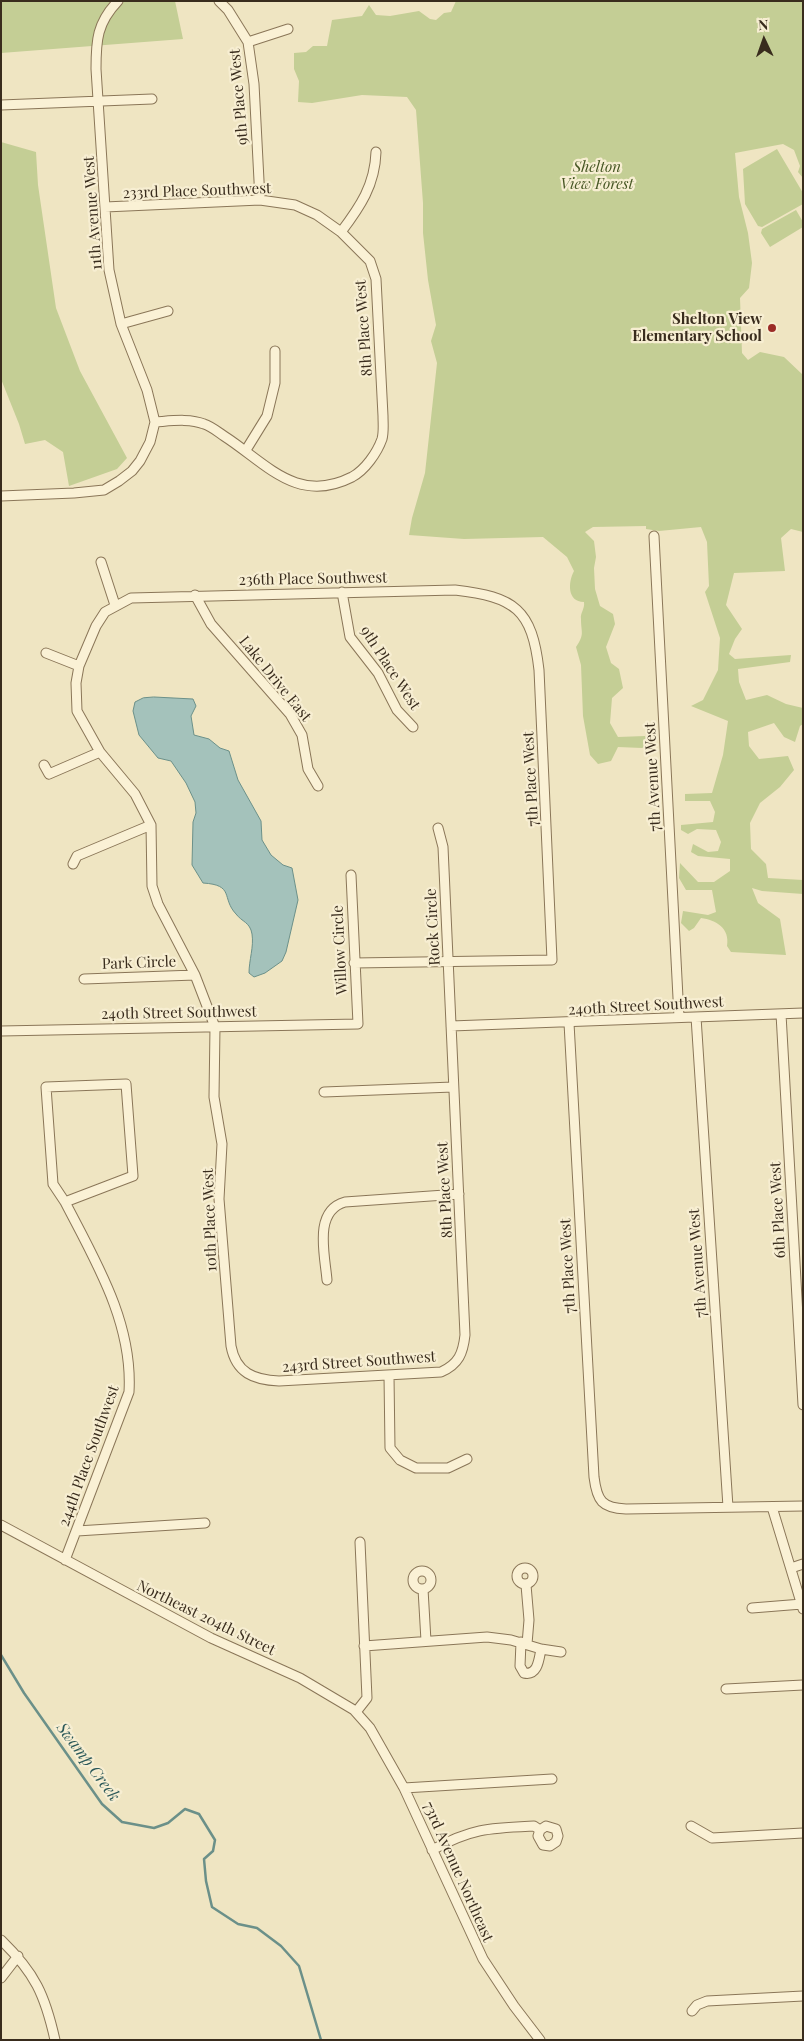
<!DOCTYPE html>
<style>
body{margin:0}
#map{position:relative;width:804px;height:2041px;overflow:hidden;background:#efe5c2;font-family:"Playfair Display",serif}
canvas{display:block}
.frame{position:absolute;inset:0;border:2px solid #392c1d;pointer-events:none}
.north{position:absolute;left:739px;top:15px;width:50px;height:50px;-webkit-text-stroke:4px #f7eed2;paint-order:stroke;rotate:357deg;font-size:14px;font-weight:700;line-height:20px;text-align:center;color:#392c1d}
.north::after{content:'';display:block;margin:auto;width:18px;height:22px;background:#392c1d;clip-path:polygon(50% 0,100% 100%,50% 72%,0 100%)}
</style>
<div id="map">
<canvas width="804" height="2041"></canvas>
<div class="frame"></div>
<div class="north">N</div>
</div>
<script>
const c = document.querySelector('canvas').getContext('2d');
c.lineJoin = 'round';
function paint(path, color) {
  c.fillStyle = color;
  c.fill(path, 'evenodd');
}
function stroke(path, color, width, dash) {
  c.strokeStyle = color;
  c.lineWidth = width;
  c.lineCap = dash ? 'butt' : 'round';
  c.setLineDash(dash || []);
  c.stroke(path);
}
function label(font, color, halo, rows, align = 'center') {
  c.font = font + ' "Playfair Display",serif';
  c.lineWidth = 4.5;
  c.setLineDash([]);
  c.textBaseline = 'middle';
  c.strokeStyle = halo;
  c.fillStyle = color;
  for (const [text, x, y, turn = 0] of rows) {
    c.save();
    c.translate(x, y);
    c.rotate((+turn || 0) * Math.PI / 180);
    c.textAlign = isNaN(turn) ? turn : align;
    if (halo) c.strokeText(text, 0, 0);
    c.fillText(text, 0, 0);
    c.restore();
  }
}
const green = new Path2D(`
 M1,1h174l8,38 -182,14z
 M456,1h347v177l-5,-6 2,-6 -6,-16 -11,-6 -48,9 4,44 9,36 4,30 -3,25 -9,10 2,55 6,7 12,-8 24,5 19,18v157l-12,-3 -10,9 4,33 -51,2 -8,32 16,24 -7,10 -6,15 6,5 56,-4 -1,7 -52,7 1,13 7,18 21,-5 19,9 17,4v16l-3,2 -5,16 -11,-5 -10,-14 -26,9 1,14 10,13 29,-3 6,14 -14,17 -20,16 -10,20 1,26 15,15 2,14 35,2v14l-41,-3 -10,-3 6,15 22,16 6,36 -55,-3 -4,-6c3,-18 -11,-26 -26,-28l-7,10 -5,3 -8,-8 2,-12 25,4 8,-3 -4,-22h-26l-7,-12 1,-15 18,19h16l16,-11v-12l-32,-3 -7,-4 2,-8 15,8 10,-1 3,-9 -5,-12 -19,-1 -9,5 -7,-4v-5l32,-3 2,-10 -5,-11h-25v-7l27,-1 11,-38 5,-34 -37,-15 12,-6 15,-30 2,-32 -15,-46 4,-6 -2,-44 -6,-15 -42,4 -13,-2v-3l-53,1 -8,5 9,9 2,16 -2,11 1,21 5,17 13,8 2,10 -9,23 5,16 8,6 4,19 -11,10 -2,25 8,14 27,-1 6,8 -9,4 -24,-1 -7,14 -13,3 -8,-9 -7,-39 -2,-51 -5,-18c9,-13 5,-14 5,-28 -1,-6 4,-10 3,-17 -17,0 -16,-20 -10,-31l-7,-14 -24,-20 -79,2 -55,-4 3,-17 13,-45 12,-110 -6,-22 5,-16 -8,-45 -5,-47v-30l-7,-93 -9,-13 -45,-2 -50,8 -14,-1 1,-21 -5,-12v-16l12,-1 7,-6h14l5,-26 30,-4 7,-11 7,10 14,1 29,-5 11,8 6,1 8,-7 7,-1z
 M1,142l35,10 2,33 18,123 24,63 47,87 -10,11 -48,17 -6,-34 -18,-12 -20,4 -6,-20 -18,-45z
 M777,149l26,44v11l-41,23 -4,-1 -13,-22 -2,-35z
 M796,210l7,12v5l-33,20 -9,-14 1,-4z`);
const water = new Path2D(`
 M154,697l39,2 3,7 -5,10 3,19 15,4 11,9 9,3 9,29 23,41 1,19 9,15 12,10 9,3 6,32 -12,52 -4,9 -17,12 -11,4 -5,-4c0,-13 5,-26 3,-39 -2,-12 -10,-12 -16,-20 -15,-16 -1,-29 -33,-31l-11,-18 1,-43 3,-9 -1,-11 -9,-19 -15,-22 -13,-3 -19,-23 -6,-24 2,-9 8,-4z`);
const stream = new Path2D(`
 M1,1655l23,38 78,111 20,18 32,6 14,-5 17,-14 14,5 16,26 -2,11 -9,8 2,22 6,26 26,17 19,4 24,18 18,20 22,74`);
const minor = new Path2D(`
 M219,1l9,9 20,32 6,42 6,116
 M248,42l40,-13
 M1,105l151,-6
 M105,207l155,-7 35,5 22,10 24,17 29,29 6,18 7,137c0,7 1,16 -1,23 -5,14 -17,31 -30,38 -55,28 -86,-14 -128,-41 -6,-4 -13,-10 -20,-12 -14,-6 -34,-3 -49,-2
 M341,232c19,-25 34,-47 35,-80
 M121,324l47,-13
 M246,450l21,-34 8,-33v-32
 M1,496l73,-3 30,-3 15,-9 13,-10 8,-10 10,-19 5,-20 -8,-32 -26,-66 -12,-54 -13,-201c0,-29 1,-46 22,-68
 M654,536l25,481
 M101,562l14,43
 M342,592l8,45 28,36 19,37 16,17
 M195,595l16,29 79,90 12,21 6,34 10,17
 M46,653l33,13
 M44,765l5,9 51,-22
 M73,864l4,-8 74,-31
 M354,963l198,-3 -13,-290c-7,-61 -24,-73 -84,-80l-324,8 -26,14 -9,14 -17,40 -3,17 1,28 23,41 35,42 16,31 1,61 6,18 37,71 20,52 -1,70 8,47 -3,55 12,147c5,27 23,34 48,35l162,-9c18,-8 22,-19 24,-37l-22,-488 -5,-19
 M84,979l111,-4
 M781,1014l22,391
 M696,1017l32,490
 M569,1023l25,454c3,24 8,31 32,32l177,-3
 M451,1026l352,-13
 M1,1031l357,-7 -7,-149
 M126,1084l7,92 -68,26 -12,-18 -7,-97z
 M324,1092l129,-5
 M65,1202c31,60 68,121 64,190l-64,168
 M327,1280c-2,-25 -14,-69 18,-78l114,-8
 M389,1376l1,72 10,12 16,8h32l19,-9
 M772,1507l31,102
 M1,1525l210,113 89,40 54,32 16,18 34,60 79,171 31,47 26,34
 M77,1531l128,-8
 M517 1576a8 8 0 1 1 16 0a8 8 0 1 1-16 0Z
 M791,1568l12,-4
 M413 1580a9 9 0 1 1 18 0a9 9 0 1 1-18 0Z
 M526,1585l3,35 -2,24
 M423,1589l3,52
 M752,1608l50,-4
 M521,1642l-1,24 4,7c14,3 15,-14 17,-24
 M364,1646l123,-9 24,3 30,9 20,3
 M726,1689l77,-4
 M356,1712l11,-14 -7,-156
 M404,1788l148,-9
 M691,1826l21,12 91,-5
 M432,1850c40,-22 58,-22 102,-24l6,4 -2,6 5,9 7,1 6,-4 2,-6 -2,-7 -10,-3 -6,4
 M1,1940c34,33 44,55 54,100
 M1,1978l17,-22
 M692,2011l5,-6 10,-4 96,-5`);
const markers = [
 [772,328,5,"#9b2c26"]
];
const streetNames = [
 ["9th Place West",239,97,-95],
 ["233rd Place Southwest",197,191,-2],
 ["11th Avenue West",93,213,-94],
 ["8th Place West",364,328,-94],
 ["236th Place Southwest",313,579,-1],
 ["9th Place West",390,668,57],
 ["Lake Drive East",275,679,51],
 ["7th Avenue West",653,777,-93],
 ["7th Place West",531,779,-93],
 ["Rock Circle",433,927,-93],
 ["Willow Circle",340,950,-93],
 ["Park Circle",139,963,-2],
 ["240th Street Southwest",646,1006,-3],
 ["240th Street Southwest",179,1013,-1],
 ["8th Place West",445,1190,-93],
 ["6th Place West",778,1210,-93],
 ["10th Place West",210,1220,-92],
 ["7th Avenue West",698,1263,-94],
 ["7th Place West",568,1266,-93],
 ["243rd Street Southwest",359,1362,-4],
 ["244th Place Southwest",89,1456,-70],
 ["Northeast 204th Street",206,1618,26],
 ["73rd Avenue Northeast",458,1872,66]
];
const parkNames = [
 ["Shelton",597,167],
 ["View Forest",597,184]
];
const poiNames = [
 ["Shelton View",762,319],
 ["Elementary School",762,336]
];
const waterNames = [
 ["Swamp Creek",88,1762,53]
];
paint(green, '#c4ce95');
paint(water, '#a4c2bb');
stroke(water, '#6b9089', 1);
stroke(stream, '#6b9089', 2.5);
stroke(minor, '#8a7658', 11);
stroke(minor, '#faf1d5', 9);
for (const [x, y, r, color] of markers) {
  const dot = new Path2D();
  dot.arc(x, y, r, 0, 2 * Math.PI);
  c.fillStyle = color;
  c.fill(dot);
  stroke(dot, '#f7eed2', 2);
}
label('15px', '#392c1d', '#f7eed2', streetNames);
label('italic 15px', '#465623', '#f7eed2', parkNames);
label('bold 15px', '#392c1d', '#f7eed2', poiNames, 'right');
label('italic 16px', '#2c5959', '#f7eed2', waterNames);
</script>
